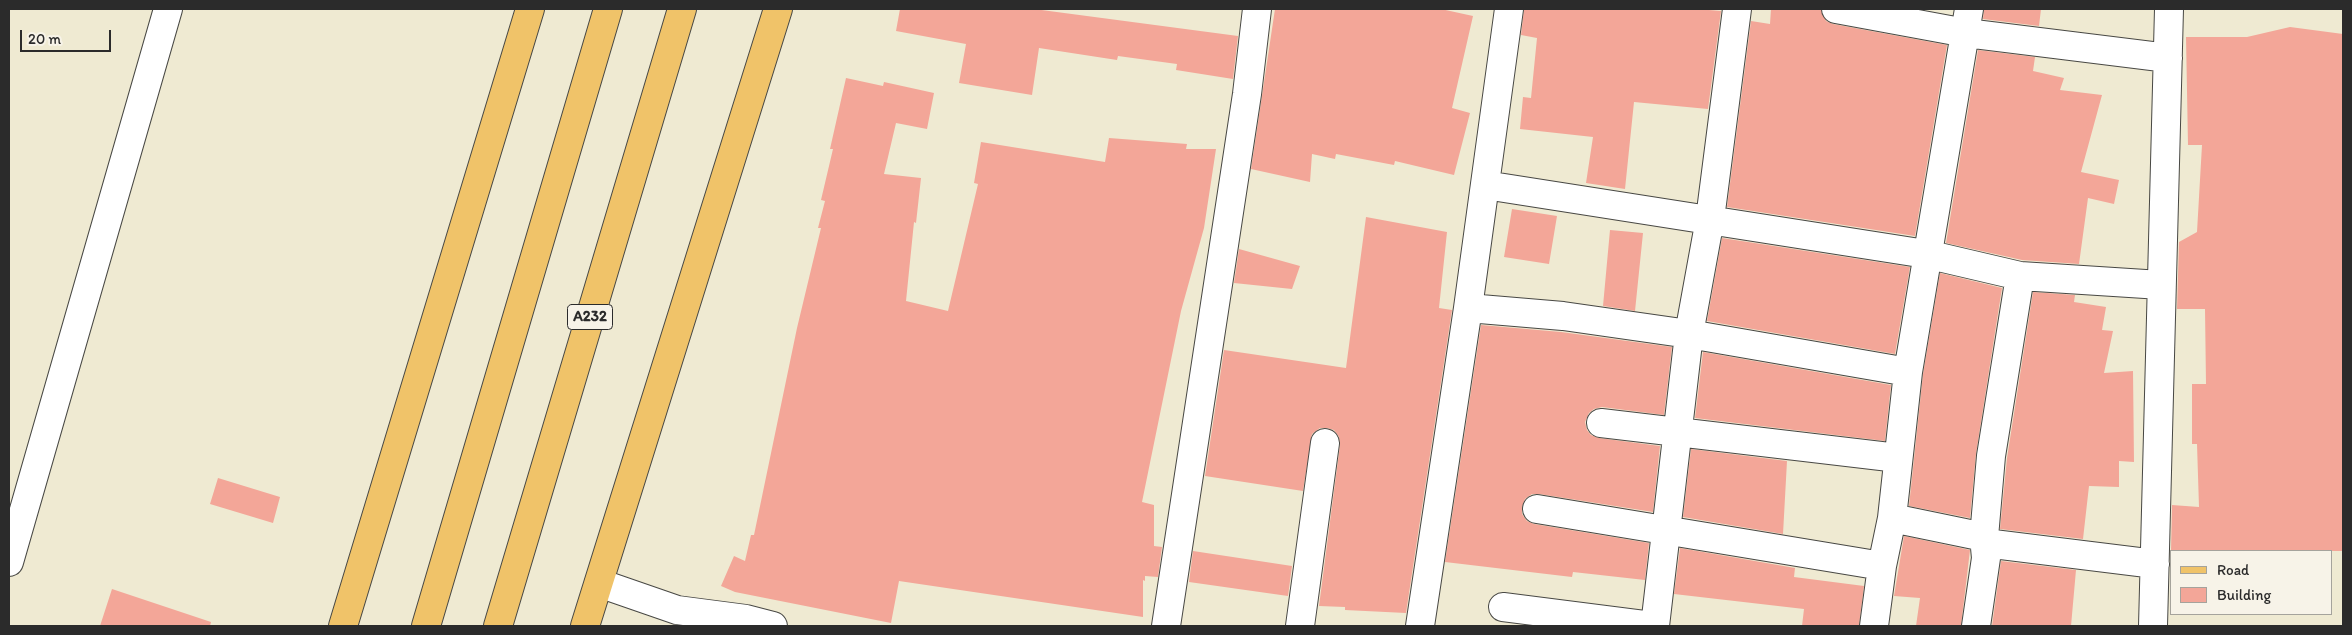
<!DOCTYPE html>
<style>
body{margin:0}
#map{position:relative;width:2352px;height:635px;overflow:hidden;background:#efead2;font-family:Itim,sans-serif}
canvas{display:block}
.frame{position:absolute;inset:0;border:10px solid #2b2b2b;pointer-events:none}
.legend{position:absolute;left:2170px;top:550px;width:162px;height:65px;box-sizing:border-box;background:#f7f3e8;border:1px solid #a5a39c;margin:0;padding:6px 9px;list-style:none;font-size:15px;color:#2b2b2b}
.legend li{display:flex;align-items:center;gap:10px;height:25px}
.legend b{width:25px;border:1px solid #a5a39c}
.scale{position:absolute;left:20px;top:30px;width:91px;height:22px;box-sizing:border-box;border:2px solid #2b2b2b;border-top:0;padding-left:6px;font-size:15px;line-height:18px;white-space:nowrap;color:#2b2b2b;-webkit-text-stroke:4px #f7f3e8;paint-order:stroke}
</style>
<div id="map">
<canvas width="2352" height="635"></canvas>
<div class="frame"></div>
<ul class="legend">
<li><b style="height:6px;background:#f0c369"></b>Road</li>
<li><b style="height:14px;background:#f3a698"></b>Building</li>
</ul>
<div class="scale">20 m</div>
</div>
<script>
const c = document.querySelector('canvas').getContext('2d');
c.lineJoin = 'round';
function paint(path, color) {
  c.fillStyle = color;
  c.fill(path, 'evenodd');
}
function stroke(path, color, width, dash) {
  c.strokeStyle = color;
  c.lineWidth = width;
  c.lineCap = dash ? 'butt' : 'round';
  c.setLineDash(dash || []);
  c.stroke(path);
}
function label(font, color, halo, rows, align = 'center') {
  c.font = font + ' Itim,sans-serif';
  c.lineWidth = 4;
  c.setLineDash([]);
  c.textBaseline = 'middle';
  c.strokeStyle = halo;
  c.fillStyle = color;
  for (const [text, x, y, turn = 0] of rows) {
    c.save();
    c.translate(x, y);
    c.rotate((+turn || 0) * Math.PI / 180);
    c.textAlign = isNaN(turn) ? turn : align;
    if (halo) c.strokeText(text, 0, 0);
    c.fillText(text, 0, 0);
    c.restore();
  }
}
const building = new Path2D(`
 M900,9h134l204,27 -5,43 -57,-9 1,-6 -59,-8 -1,4 -78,-12 -7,47 -73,-12 7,-39 -70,-13z
 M1275,9h166l32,7 -21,92 18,5 -16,62 -59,-14 -1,4 -58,-11 -1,5 -23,-5 -2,28 -59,-13z
 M1524,9h173l24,2 -13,98 -74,-7 -9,87 -39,-6 7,-46 -73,-8 3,-32 8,1 6,-60 -16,-3z
 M1771,9h50l5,12 7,3 114,21 -32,191 -188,-29 24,-186 19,3z
 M1984,9h57l-2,17 -56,-7z
 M2290,27l53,7v517h-172l1,-46 27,2 -2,-63h-5v-60h14l-1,-75h-28l2,-67 18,-10 5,-87h-14l-2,-108h61z
 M1978,50l57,7 -2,14 31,7 -4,12 42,5 -21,77 38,8 -5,24 -26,-6 -9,66 -57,-4 -76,-17z
 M846,78l37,8 1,-4 50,11 -7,36 -31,-6 -12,51 37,4 -5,45 -2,-1 -8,79 42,10 30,-127 -4,-1 7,-41 124,20 4,-24 78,6 -1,5h30l-12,79 -23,83 -39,191 12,3v41l8,1 -4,30 -13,-1v5l-2,-1v37l-244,-36 -8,42 -156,-31 -14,-6 13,-30 11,5 6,-26h3l43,-207 24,-100h-3l7,-27 -4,-1 12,-51h-3z
 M1512,209l45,7 -8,48 -45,-7z
 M1366,217l81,15 -8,76 13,2 -46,303 -61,-3v-3l-26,-1 21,-161 -1,-8 -5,-7 -7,-2h-7l-8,6 -9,57 -98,-15 19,-126 122,18z
 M1610,230l33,3 -8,78 -32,-5z
 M1722,238l188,29 -15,87 -188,-33z
 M1239,249l61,17 -8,23 -58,-6z
 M1940,273l62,15 -26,166 -6,64 -61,-12 14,-132z
 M2033,292l42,3 -1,7 32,5 -4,23 11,1 -9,42 29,-2 1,91 -15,-1v26l-30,-1 -6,53 -83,-10 7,-71z
 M1481,325l80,7 111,15 -8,68 -62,-8 -8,2 -5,4 -4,9 2,8 4,5 8,3 61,8 -7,66 -114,-18h-7l-7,5 -3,8v7l5,7 7,3 115,19 -4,37 -72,-8 -1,5 -127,-15z
 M1703,352l188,33 -6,56 -190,-23z
 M1691,449l96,12 -4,73 -100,-17z
 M218,478l62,19 -7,26 -63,-19z
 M1904,536l66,14 -9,76h-45l4,-28 -26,-2z
 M1680,548l115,20 -1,9 70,9 -5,40h-57l2,-17 -130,-15z
 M1193,551l99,15 -4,30 -99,-14z
 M2001,561l75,9 -5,56h-79z
 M112,589l99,33 -1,4h-110z`);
const minor = new Path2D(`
 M1836,9l130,24 202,25
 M1485,185l441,69 94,22 141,9
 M1468,308l95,8 126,18 219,38
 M1601,423l297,35
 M1537,509l345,57
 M1892,518l92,19
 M1985,543l170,21
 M9,562l159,-553
 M599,583l78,27 69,9 27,7
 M1503,607l149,19
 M1166,626l81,-532 10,-85
 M1300,626l25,-183
 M1420,626l48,-318 41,-299
 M1655,626l34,-292 21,-115 27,-210
 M1874,626l8,-60 10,-48 16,-146 61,-363
 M1976,626l10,-68 -2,-21 7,-81 29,-180
 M2153,626l16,-617`);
const major = new Path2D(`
 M343,626l187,-617
 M585,626l193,-617`);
const highway = new Path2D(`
 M426,626l182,-617
 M498,626l184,-617`);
const shields = [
 [590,317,45]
];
const shieldNames = [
 ["A232",590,317]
];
paint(building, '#f3a698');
stroke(minor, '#484844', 30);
stroke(major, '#484844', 30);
stroke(highway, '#484844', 30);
stroke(minor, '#fff', 28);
stroke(major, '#f0c369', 28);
stroke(highway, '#f0c369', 28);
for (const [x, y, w] of shields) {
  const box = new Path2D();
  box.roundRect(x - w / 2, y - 12.5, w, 25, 4);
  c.fillStyle = '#f7f3e8';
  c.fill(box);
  stroke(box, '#2b2b2b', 1);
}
label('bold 15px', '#2b2b2b', null, shieldNames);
</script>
